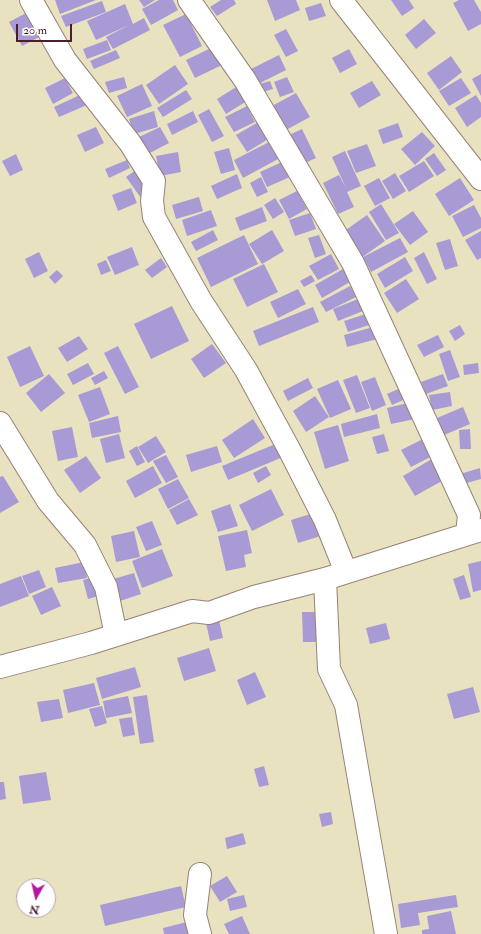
<!DOCTYPE html>
<style>
body{margin:0}
#map{position:relative;width:481px;height:934px;overflow:hidden;background:#e9e2c0;font-family:"IM FELL Double Pica",serif}
canvas{display:block}
.north{position:absolute;left:16px;top:878px;width:40px;height:40px;box-sizing:border-box;background:#fff;border:1px solid #b7a5aa;border-radius:50%;rotate:188deg;font-size:11px;font-weight:700;line-height:16px;text-align:center;color:#4a1f2b}
.north::after{content:'';display:block;margin:auto;width:14px;height:18px;background:#b5179e;clip-path:polygon(50% 0,100% 100%,50% 72%,0 100%)}
.scale{position:absolute;left:16px;top:24px;width:56px;height:18px;box-sizing:border-box;border:2px solid #4a1f2b;border-top:0;padding-left:5px;font-size:12px;line-height:14px;white-space:nowrap;color:#4a1f2b;-webkit-text-stroke:3px #fff;paint-order:stroke}
</style>
<div id="map">
<canvas width="481" height="934"></canvas>
<div class="north">N</div>
<div class="scale">20 m</div>
</div>
<script>
const c = document.querySelector('canvas').getContext('2d');
c.lineJoin = 'round';
function paint(path, color) {
  c.fillStyle = color;
  c.fill(path, 'evenodd');
}
function stroke(path, color, width, dash) {
  c.strokeStyle = color;
  c.lineWidth = width;
  c.lineCap = dash ? 'butt' : 'round';
  c.setLineDash(dash || []);
  c.stroke(path);
}
const building = new Path2D(`
 M55,0h41l-36,14z
 M139,0h16l-11,7z
 M159,0h14l5,10 -27,15 -9,-16z
 M221,0h13l2,4 -19,12 -7,-9z
 M267,0h29l4,10 -25,11z
 M391,0h18l5,8 -12,8z
 M459,0h15l7,12v12l-13,7 -15,-28z
 M102,1l4,11 -40,15 -5,-11z
 M321,3l5,13 -17,5 -4,-13z
 M125,4l8,20 11,-6 6,12 -37,19 -7,-12 23,-12 -33,15 -9,-19z
 M28,12l13,24 -19,10 -13,-24z
 M186,14l16,32 -22,11 -17,-32z
 M424,19l12,14 -20,16 -11,-14z
 M286,29l12,22 -12,6 -12,-22z
 M107,40l4,10 -24,9 -4,-10z
 M213,47l9,18 -27,13 -9,-18z
 M349,49l8,15 -17,9 -8,-15z
 M116,50l4,8 -26,11 -4,-8z
 M279,55l7,15 -28,14 -7,-15z
 M451,56l11,16 -23,18 -12,-17z
 M175,65l13,19 -29,20 -13,-19z
 M481,74v22l-9,-17z
 M124,77l3,11 -18,5 -4,-11z
 M287,77l7,15 -14,5 -6,-15z
 M65,78l8,15 -20,11 -8,-16z
 M461,78l10,15 -22,13 -10,-15z
 M270,81l3,8 -14,4 -3,-8z
 M372,81l9,14 -22,13 -9,-15z
 M142,84l10,22 -25,11 -10,-21z
 M241,84l9,15 -24,15 -9,-15z
 M186,90l6,9 -29,18 -6,-9z
 M296,93l14,24 -24,13 -14,-24z
 M82,94l5,11 -28,12 -5,-10z
 M476,95l5,8v14l-14,10 -12,-19z
 M247,106l8,16 -21,10 -9,-15z
 M209,109l15,27 -12,6 -14,-27z
 M154,111l4,16 -24,7 -5,-15z
 M193,111l5,11 -26,13 -5,-11z
 M260,121l10,17 -23,14 -11,-17z
 M398,123l5,14 -20,7 -5,-14z
 M96,127l8,16 -19,9 -8,-17z
 M160,127l9,16 -23,12 -9,-17z
 M302,129l14,29 -13,6 -14,-29z
 M422,132l13,14 -20,19 -14,-16z
 M271,141l9,17 -37,20 -9,-18z
 M367,144l9,22 -20,7 -9,-22z
 M229,148l6,22 -14,4 -7,-22z
 M345,151l16,35 -14,6 7,15 -16,7 -15,-31 16,-8 7,13 -14,-31z
 M178,152l3,20 -21,4 -4,-20z
 M434,153l12,17 -9,6 -12,-17z
 M16,154l7,16 -13,6 -8,-15z
 M127,160l3,8 -21,10 -4,-9z
 M424,161l10,15 -25,16 -10,-16z
 M282,162l8,15 -23,10 -7,-15z
 M136,170l15,21 -10,7 -15,-21z
 M395,173l11,18 -13,8 -11,-18z
 M237,174l5,14 -25,11 -6,-13z
 M261,177l7,15 -11,5 -7,-14z
 M379,178l11,20 -15,8 -11,-20z
 M460,178l14,22 -25,16 -14,-22z
 M131,188l6,15 -19,8 -6,-16z
 M297,191l10,18 -18,10 -10,-19z
 M199,197l4,14 -27,8 -4,-14z
 M275,198l9,14 -11,7 -9,-14z
 M381,204l18,29 -13,7 -17,-28z
 M474,205l7,13v10l-18,9 -11,-21z
 M262,207l5,14 -27,10 -5,-13z
 M211,210l6,16 -30,10 -5,-16z
 M413,211l15,21 -18,13 -16,-21z
 M310,213l6,16 -21,7 -6,-16z
 M367,215l18,26 -24,17 -18,-26z
 M213,230l5,10 -22,11 -5,-9z
 M272,230l12,21 -22,13 -13,-20z
 M481,231v27l-4,2 -12,-20z
 M244,235l14,29 -47,23 -14,-29z
 M319,235l7,19 -11,4 -7,-20z
 M400,238l8,14 -37,20 -8,-15z
 M450,239l8,27 -13,4 -9,-27z
 M132,247l7,18 -24,10 -8,-18z
 M39,252l9,19 -14,7 -9,-19z
 M424,252l13,27 -10,5 -13,-26z
 M331,254l8,15 -21,11 -9,-14z
 M405,257l8,14 -28,17 -8,-14z
 M161,258l6,9 -15,11 -7,-8z
 M106,260l5,11 -10,4 -4,-11z
 M264,264l14,28 -31,15 -14,-28z
 M343,269l7,13 -28,16 -7,-13z
 M57,270l6,6 -8,8 -6,-7z
 M311,275l4,6 -11,6 -4,-6z
 M406,279l13,20 -22,14 -13,-20z
 M350,286l6,11 -30,15 -6,-10z
 M298,289l8,15 -28,14 -8,-16z
 M358,299l5,12 -25,10 -5,-12z
 M172,306l17,35 -38,18 -17,-35z
 M313,307l6,15 -60,24 -6,-15z
 M372,312l3,11 -27,9 -4,-11z
 M460,325l5,9 -10,7 -6,-10z
 M377,326l4,12 -34,9 -3,-12z
 M438,335l6,12 -20,10 -7,-12z
 M79,336l9,13 -21,13 -9,-14z
 M212,344l14,19 -22,15 -13,-19z
 M30,346l14,30 -24,11 -13,-30z
 M118,346l21,41 -14,7 -21,-41z
 M450,350l10,27 -12,4 -9,-27z
 M88,363l6,11 -21,11 -6,-11z
 M478,363l1,10 -15,2 -1,-10z
 M104,371l4,7 -13,7 -4,-7z
 M49,374l16,19 -24,19 -15,-19z
 M443,374l5,12 -22,8 -5,-12z
 M357,375l13,33 -14,5 -13,-33z
 M375,377l11,28 -14,6 -11,-29z
 M308,378l5,10 -25,13 -5,-10z
 M338,380l13,29 -21,9 -13,-29z
 M405,386l5,11 -18,8 -5,-11z
 M100,387l10,27 -21,8 -11,-27z
 M450,392l2,14 -20,4 -3,-15z
 M315,396l14,21 -23,15 -13,-21z
 M412,402l3,17 -24,5 -4,-16z
 M463,407l7,17 -26,11 -7,-17z
 M377,414l3,14 -36,9 -3,-13z
 M118,416l3,16 -29,6 -3,-15z
 M253,419l12,19 -31,20 -12,-18z
 M338,425l11,36 -24,8 -11,-37z
 M72,427l6,30 -20,4 -6,-30z
 M470,429l1,20h-11l-1,-19z
 M119,434l6,24 -19,5 -6,-24z
 M384,434l5,17 -12,3 -5,-17z
 M156,436l10,16 -18,11 -10,-16z
 M429,436l9,17 -27,14 -10,-17z
 M278,443l5,14 -55,23 -6,-14z
 M137,446l8,16 -8,4 -8,-15z
 M217,446l5,16 -31,10 -5,-17z
 M166,455l12,22 -12,6 -13,-22z
 M86,456l15,22 -21,15 -16,-23z
 M437,456l12,21 -34,19 -12,-20z
 M153,466l9,17 -27,15 -9,-17z
 M266,466l5,9 -13,8 -5,-10z
 M480,468l1,11 -18,5 -3,-10z
 M3,476l16,26 -19,11v-36z
 M178,479l11,19 -21,11 -10,-20z
 M271,489l13,26 -32,16 -13,-26z
 M189,499l9,16 -21,10 -8,-15z
 M230,504l8,22 -20,6 -7,-21z
 M317,512l7,23 -26,8 -7,-23z
 M152,521l10,24 -16,6 -10,-24z
 M247,530l5,23 -8,2 2,12 -20,4 -8,-35z
 M134,531l6,26 -24,5 -5,-26z
 M162,549l11,27 -31,12 -10,-27z
 M481,561v29l-8,2 -5,-28z
 M84,562l3,16 -29,5 -3,-15z
 M39,570l7,17 -17,7 -7,-18z
 M134,573l7,21 -24,8 -7,-22z
 M464,575l7,22 -11,3 -7,-21z
 M21,576l8,20 -29,11v-23z
 M97,576l5,19 -14,4 -5,-19z
 M52,587l9,19 -20,9 -9,-19z
 M302,612h18v30h-17z
 M219,620l4,18 -13,3 -4,-18z
 M386,623l4,16 -20,5 -4,-16z
 M209,648l7,23 -32,10 -7,-23z
 M135,667l6,20 -39,12 -6,-21z
 M255,672l11,25 -19,8 -10,-25z
 M94,683l6,22 -32,8 -5,-23z
 M473,687l7,25 -26,7 -7,-25z
 M147,695l7,47 -14,2 -7,-47z
 M128,696l4,17 -26,5 -3,-17z
 M59,699l4,19 -22,4 -4,-20z
 M102,706l5,17 -12,4 -6,-18z
 M132,717l3,18 -12,2 -4,-18z
 M264,766l5,19 -10,2 -5,-18z
 M46,772l5,28 -28,4 -4,-28z
 M0,782h4l2,17 -6,1z
 M331,812l2,12 -11,3 -3,-13z
 M243,833l3,11 -19,5 -2,-11z
 M227,876l10,16 -17,10 -10,-16z
 M181,886l5,21 -81,19 -5,-21z
 M244,895l3,12 -17,4 -3,-12z
 M456,895l2,12 -40,6 2,12 -19,3 -3,-24z
 M451,911l5,23h-34v-4l7,-1 -2,-13z
 M242,916l8,18h-21l-5,-10z
 M191,921l3,13h-30l-1,-6z`);
const street = new Path2D(`
 M31,0l34,60 65,83 24,38 -2,20 2,16 47,84 45,69 43,79 36,71 21,52
 M189,0l56,80 108,183 116,252 -2,19
 M341,0l140,179
 M0,423l48,78 37,44 21,42 10,48
 M0,667l91,-24 101,-32 17,2 45,-16 71,-18
 M200,934l-5,-19 5,-41
 M386,934l-40,-229 -17,-36 -4,-90 156,-49`);
paint(building, '#a89ad5');
stroke(street, '#9a8076', 24);
stroke(street, '#fff', 22);
</script>
